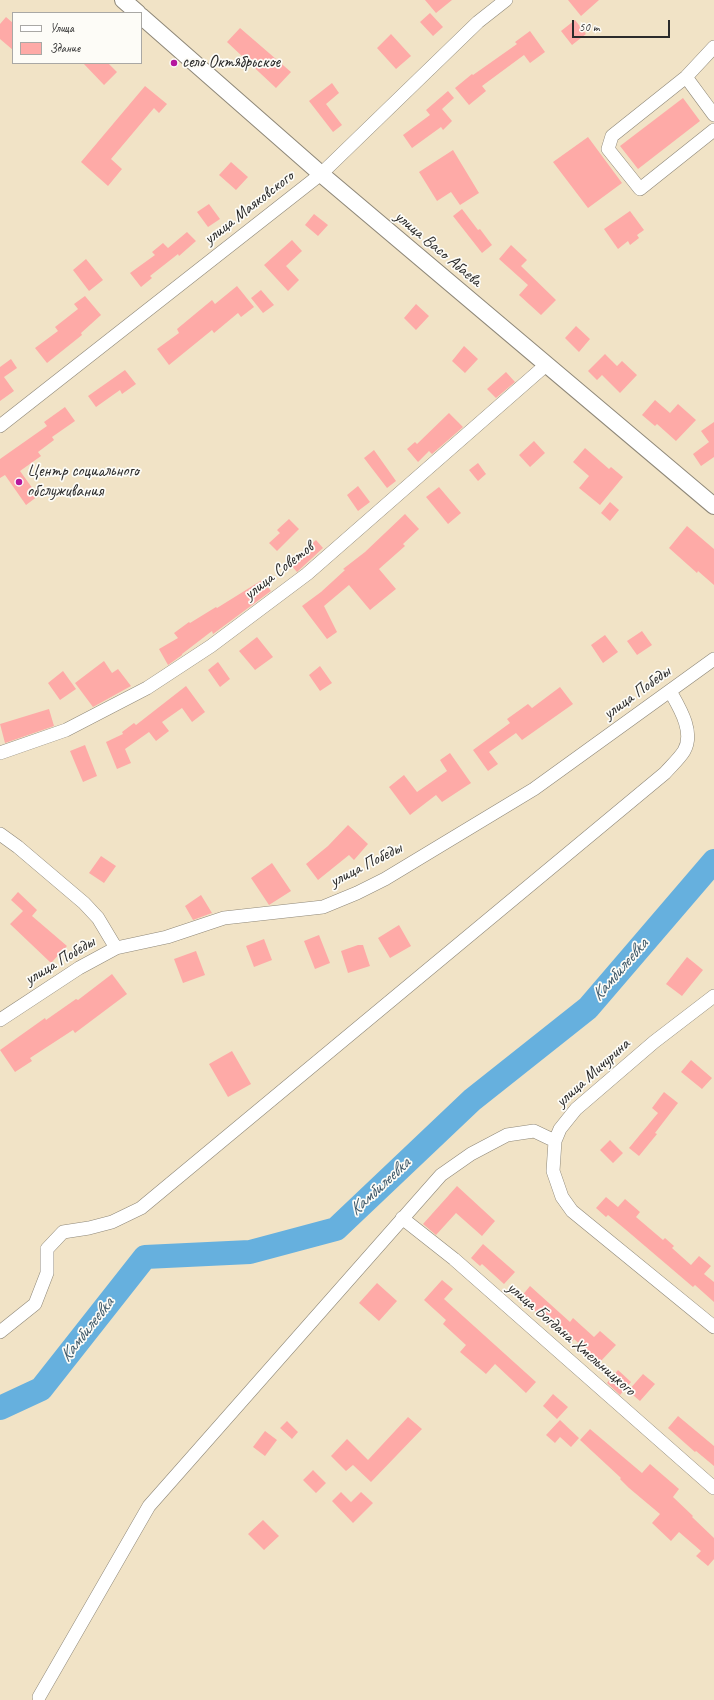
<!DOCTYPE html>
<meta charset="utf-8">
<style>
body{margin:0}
#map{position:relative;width:714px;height:1700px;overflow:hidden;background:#f1e3c6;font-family:Caveat,sans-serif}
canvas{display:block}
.legend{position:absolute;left:12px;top:12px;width:130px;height:52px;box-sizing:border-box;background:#fdfcf7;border:1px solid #a9a8a5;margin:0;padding:5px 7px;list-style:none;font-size:12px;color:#2b2b2b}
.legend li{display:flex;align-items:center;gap:8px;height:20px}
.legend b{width:20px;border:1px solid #a9a8a5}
.scale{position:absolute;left:572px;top:20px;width:98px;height:18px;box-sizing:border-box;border:2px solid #2b2b2b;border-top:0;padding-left:5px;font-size:12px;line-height:14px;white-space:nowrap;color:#2b2b2b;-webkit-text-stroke:3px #fdfcf7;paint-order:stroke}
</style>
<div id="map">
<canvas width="714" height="1700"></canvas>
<ul class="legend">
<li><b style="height:5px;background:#fff"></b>Улица</li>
<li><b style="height:11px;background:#feaaa7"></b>Здание</li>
</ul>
<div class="scale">50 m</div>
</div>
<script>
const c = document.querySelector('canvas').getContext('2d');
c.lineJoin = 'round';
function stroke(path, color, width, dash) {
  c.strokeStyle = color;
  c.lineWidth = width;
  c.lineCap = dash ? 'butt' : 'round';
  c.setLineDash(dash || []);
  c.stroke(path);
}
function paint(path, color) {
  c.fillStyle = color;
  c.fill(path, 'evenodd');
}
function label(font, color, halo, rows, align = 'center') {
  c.font = font + ' Caveat,sans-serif';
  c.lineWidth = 3.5;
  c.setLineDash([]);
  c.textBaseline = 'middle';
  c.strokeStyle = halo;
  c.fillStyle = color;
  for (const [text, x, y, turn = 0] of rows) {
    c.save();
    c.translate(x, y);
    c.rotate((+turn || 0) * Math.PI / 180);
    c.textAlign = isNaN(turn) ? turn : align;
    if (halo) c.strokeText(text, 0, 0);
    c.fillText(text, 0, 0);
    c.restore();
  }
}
const river = new Path2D(`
 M0,1408l41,-19 104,-132 105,-5 86,-23 136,-129 116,-92 126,-147`);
const building = new Path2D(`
 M425,0h27l-16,13z
 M568,0h31l-18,16z
 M430,13l13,14 -10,9 -13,-14z
 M6,17l7,6v27l-13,-11v-15z
 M575,20l11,14 -14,11 -11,-14z
 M240,28l51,44 -15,16 -49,-46z
 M530,31l15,21 -15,11 -6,-8 -42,31 4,5 -17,14 -14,-17 17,-14 1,1 44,-31 -2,-2z
 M391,34l20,22 -15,13 -19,-21z
 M83,63h25l9,9 -13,13z
 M332,83l7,10 -13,11 16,21 -9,7 -24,-31z
 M145,86l22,18 -8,9 -5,-5 -43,51 11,10 -14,17 -27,-24z
 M448,91l6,7 -12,11 10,12 -9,9 -2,-3 -29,21 -9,-13 27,-20 -4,-5z
 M683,98l17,23 -62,48 -18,-23z
 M588,137l34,46 -34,25 -35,-46z
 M453,150l26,43 -19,12 -9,-13 -14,9 -18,-29z
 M231,162l17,15 -12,13 -17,-15z
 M209,204l11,15 -12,8 -11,-15z
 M462,209l16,21 2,-1 12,16 -10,8 -29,-37z
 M630,211l14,19 -7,5 2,3 -9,7 -2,-4 -10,8 -14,-20z
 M314,214l14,11 -10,11 -13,-11z
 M187,232l9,9 -17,15 -1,-2 -28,22 2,2 -11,9 -11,-14 25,-18 -3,-3 11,-9 5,5z
 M292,240l10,11 -16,15 13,14 -11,11 -24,-26z
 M511,245l16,15 -6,6 35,34 -15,15 -22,-20 9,-10 -29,-26z
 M86,259l17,21 -14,11 -16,-21z
 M237,286l17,21 -13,10 -3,-4 -24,20 -2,-3 -43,35 -12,-16 22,-16 -2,-4 35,-29 3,4z
 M261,290l13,15 -11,8 -12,-15z
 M85,296l16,19 -20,18 1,2 -35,28 -12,-15 23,-17 -3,-4 23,-18 -4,-5z
 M416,304l13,12 -13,14 -12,-12z
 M576,326l14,13 -11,13 -14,-14z
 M464,346l14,13 -13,14 -13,-12z
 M605,354l12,12 5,-5 15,14 -17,18 -18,-18 -5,5 -9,-9z
 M11,359l6,9 -13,9 10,14 -14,10v-34z
 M125,370l11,14 -14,10 -2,-4 -24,17 -8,-11z
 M506,372l9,10 -19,16 -9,-9z
 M655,400l15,13 8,-9 18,16 -20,21 -19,-17 -2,2 -13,-11z
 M65,407l10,14 -23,16 2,3 -16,12 3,4 -21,15 18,25 -12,9 -21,-30 -5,3v-19l47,-33 -3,-4z
 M449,413l14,14 -31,27 -3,-3 -11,11 -11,-13 8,-7 2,2z
 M714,422v35l-13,9 -8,-12 16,-12 -8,-11z
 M534,441l11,12 -15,14 -11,-12z
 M585,448l24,21 2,-2 12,10 -23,28 -21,-17 10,-12 -16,-14z
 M374,450l22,31 -9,7 -23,-30z
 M478,463l8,11 -8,7 -9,-11z
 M358,486l12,16 -12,9 -11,-16z
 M439,487l22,26 -13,11 -22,-27z
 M610,502l9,8 -9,11 -9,-8z
 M405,514l14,15 -16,15 2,2 -26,23 17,20 -26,21 -21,-25 -25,21 13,26 -10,7 -25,-33 19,-14 24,-22 -2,-1 22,-17z
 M289,519l10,10 -22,22 -8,-8 11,-10 -3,-3z
 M687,526l27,23v36l-16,-14 -1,2 -28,-25z
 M316,540l7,8 -26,24 -7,-8z
 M262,580l9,11 -58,43 -1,-3 -30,23v1l-14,10 -9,-16 19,-11 -4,-5 15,-11 1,1 26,-16 1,1z
 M642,631l10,14 -15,10 -10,-14z
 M605,635l13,17 -15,11 -12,-18z
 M257,637l16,20 -18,13 -16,-19z
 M104,661l8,12 6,-4 13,17 -38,21 -18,-24z
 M218,662l12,17 -10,8 -12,-17z
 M320,666l12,17 -12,8 -11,-16z
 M63,671l13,18 -16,11 -12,-17z
 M186,686l19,26 -13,10 -10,-14 -20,14 7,9 -13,10 -7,-9 -24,17 6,14 -14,6 -11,-27 17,-8 -1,-2 12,-9 2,2z
 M560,687l13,17 -51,36 -6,-7 -27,19 9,12 -10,7 -15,-21 37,-27 -3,-4 21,-15 4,4z
 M49,709l5,17 -49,17 -5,-19z
 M85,745l12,31 -14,6 -13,-31z
 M450,753l21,30 -29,19 -6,-7 -26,20 -21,-28 15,-12 13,17 30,-21 -7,-11z
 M348,825l20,19 -14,16 -5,-5 -31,25 -12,-16 22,-18z
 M101,856l15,10 -12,17 -15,-10z
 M272,863l19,28 -22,14 -18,-27z
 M18,892l19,18 -5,6 35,30 -16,17 -41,-39 13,-13 -12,-11z
 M201,895l11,18 -19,7 -8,-14z
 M399,925l12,21 -21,12 -12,-20z
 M319,935l11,28 -15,6 -11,-28z
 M264,939l8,21 -18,7 -8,-21z
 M358,945h5l7,21 -22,7 -7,-22z
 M196,951l9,24 -22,8 -9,-24z
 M687,957l16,13 -21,26 -16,-12z
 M112,974l15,20 -52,39 -2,-3 -43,28 2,3 -17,11 -15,-22 45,-32 1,2 30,-21 2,1z
 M232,1051l19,33 -23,13 -19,-33z
 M691,1060l21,18 -10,11 -21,-17z
 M664,1092l14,11 -23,30 2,1 -18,22 -10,-8 29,-35 -6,-5z
 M610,1140l13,13 -10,10 -13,-13z
 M457,1186l38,35 -13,15 -26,-23 -20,22 -13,-11z
 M606,1197l12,10 7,-8 15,13 -4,5 27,23 2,-2 9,8 -2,2 19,17 8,-9 12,10 -7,8 10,8v20l-19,-17 -2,2 -68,-58 -17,-14 -2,2 -10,-9z
 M483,1244l32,28 -11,12 -22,-20 -2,2 -9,-8z
 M442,1280l11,9 -9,10 92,83 -10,11 -31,-29 -9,10 -26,-22 6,-7 -23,-21 3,-4 -22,-20z
 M377,1283l20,18 -18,20 -20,-18z
 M530,1286l40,36 3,-4 21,19 6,-6 16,14 -16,17 -26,-23 -3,4 -17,-16 -2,1 -31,-31z
 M618,1370l13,12 -11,13 -13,-12z
 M643,1374l12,10 -15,17 -12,-10z
 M553,1394l15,13 -11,12 -14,-13z
 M678,1416l36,30v20l-18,-15 -1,1 -27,-24z
 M408,1417l14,12 -51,53 -18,-17 -7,6 -15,-15 16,-17 21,21z
 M560,1420l19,18 -8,9 -11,-10 -5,6 -9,-8z
 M287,1421l11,11 -6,7 -12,-11z
 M590,1429l52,44 8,-9 29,25 -6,8 20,19 -1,1 22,21v21l-6,7 -12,-10 5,-5 -22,-19 -8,9 -19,-18 8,-9 -31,-26 -9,-9 1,-1 -41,-38z
 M265,1431l12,9 -12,16 -12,-9z
 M313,1470l13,13 -10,10 -13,-13z
 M341,1492l10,10 10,-10 12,11 -20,20 -21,-22z
 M263,1520l16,16 -15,14 -16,-16z`);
const minor = new Path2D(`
 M714,47l-28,30 -74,59 -4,13 32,40 74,-59
 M686,77l28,38
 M0,426l321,-252 157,-152 28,-22
 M0,753l66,-23 81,-42 64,-42 96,-72 239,-209
 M0,834l18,13 66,56 14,15 18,30
 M714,996l-60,46 -78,67 -16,20 -5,12 -2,30 9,26 10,14 142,116
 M0,1020l79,-52 37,-20 51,-11 57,-19 99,-11 34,-14 28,-14 149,-90 180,-130
 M402,1218l52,41 260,229
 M0,1332l35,-28 12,-31v-24l16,-17 26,-4 23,-6 29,-14 524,-435c6,-7 14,-14 19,-22 11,-19 -5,-44 -14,-60
 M39,1697l110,-191 292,-331 30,-21 36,-19 27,-4 21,10`);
const major = new Path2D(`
 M123,0l15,13
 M141,16l180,158 393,332`);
const markers = [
 [174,63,4,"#b5179e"],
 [19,482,4,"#b5179e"]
];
const poiNames = [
 ["село Октябрьское",182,63],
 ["Центр социального",27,472],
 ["обслуживания",27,492]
];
const streetNames = [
 ["улица Маяковского",249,208,-38],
 ["улица Васо Абаева",438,249,40],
 ["улица Советов",279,571,-38],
 ["улица Победы",637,693,-36],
 ["улица Победы",366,865,-27],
 ["улица Победы",60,961,-31],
 ["улица Мичурина",593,1073,-42],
 ["улица Богдана Хмельницкого",571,1339,41]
];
const waterNames = [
 ["Камбилеевка",620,970,-49],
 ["Камбилеевка",380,1187,-43],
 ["Камбилеевка",87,1330,-52]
];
stroke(river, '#66b0de', 24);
paint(building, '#feaaa7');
stroke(minor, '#8e8778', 14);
stroke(major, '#8e8778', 18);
stroke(minor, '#fff', 13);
stroke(major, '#fff', 16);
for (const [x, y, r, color] of markers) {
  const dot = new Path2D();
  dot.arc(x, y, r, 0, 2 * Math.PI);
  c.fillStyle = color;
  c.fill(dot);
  stroke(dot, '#fdfcf7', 1.5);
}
label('17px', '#2b2b2b', '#fdfcf7', poiNames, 'left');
label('17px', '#2b2b2b', '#fdfcf7', streetNames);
label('italic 18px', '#405a6a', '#fdfcf7', waterNames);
</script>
